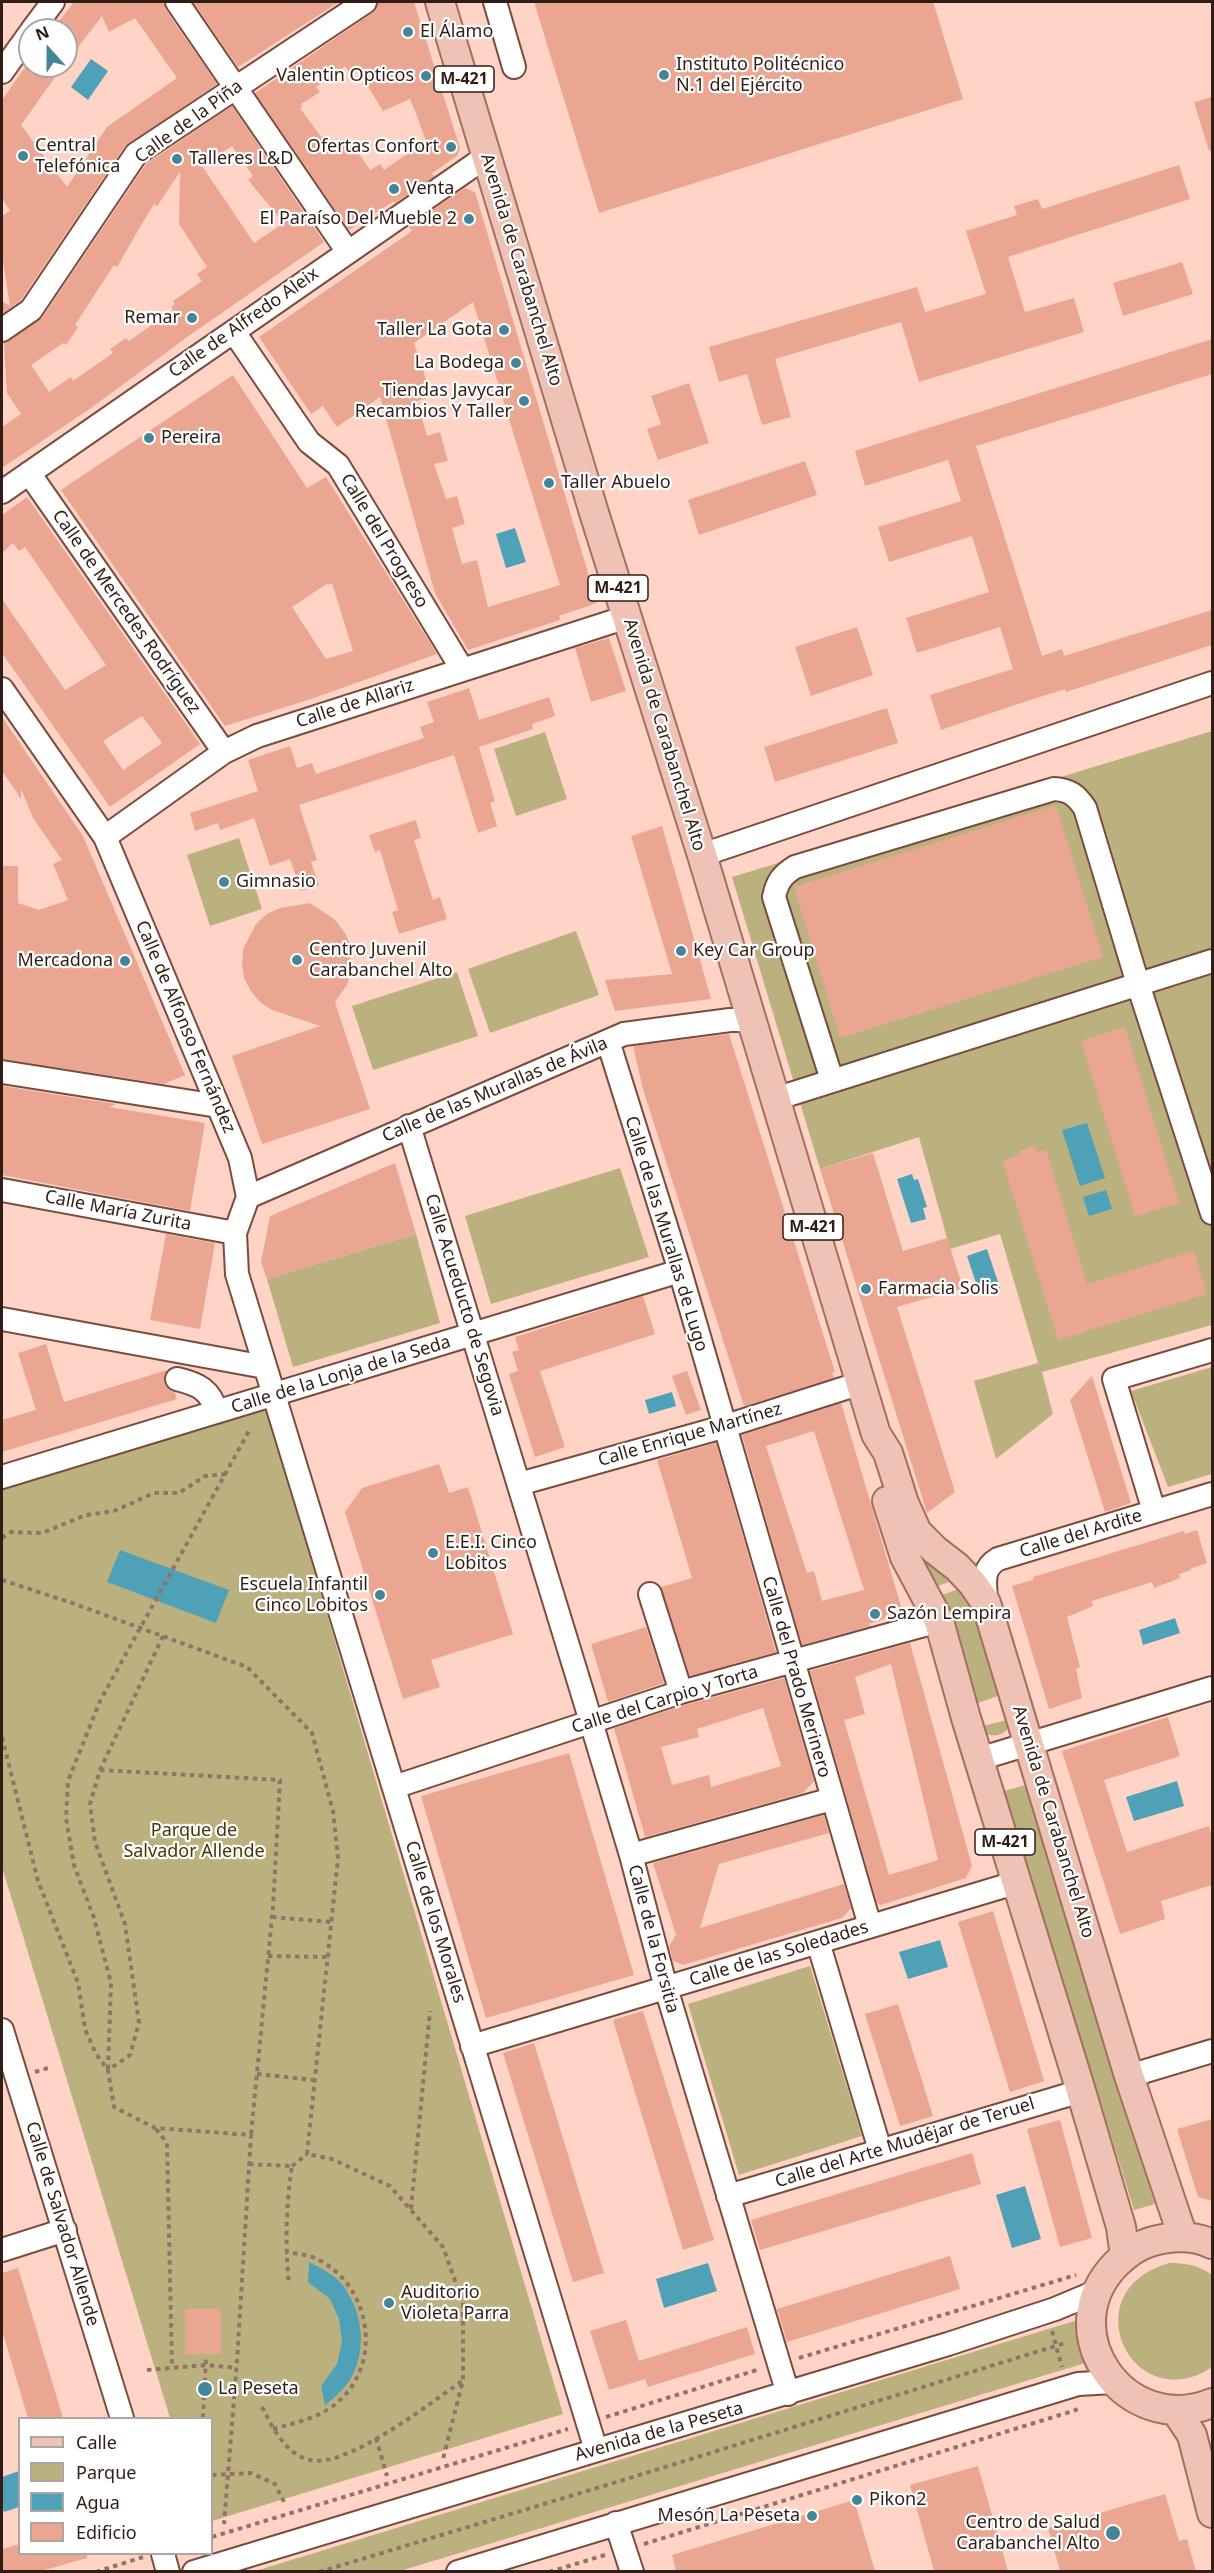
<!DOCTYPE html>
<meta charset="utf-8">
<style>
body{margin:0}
#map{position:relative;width:1214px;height:2573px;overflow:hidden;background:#ffd3c5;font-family:"Noto Sans",sans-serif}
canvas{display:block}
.frame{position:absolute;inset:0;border:3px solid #301d16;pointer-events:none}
.legend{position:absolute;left:18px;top:2417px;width:195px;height:138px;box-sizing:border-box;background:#fff;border:2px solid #aca5a2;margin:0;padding:8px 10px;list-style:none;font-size:18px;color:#301d16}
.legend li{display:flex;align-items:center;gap:12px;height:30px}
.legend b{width:30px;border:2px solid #aca5a2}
.north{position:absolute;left:18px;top:18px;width:60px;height:60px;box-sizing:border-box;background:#fff;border:2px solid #aca5a2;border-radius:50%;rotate:339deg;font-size:16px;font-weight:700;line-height:24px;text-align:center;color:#301d16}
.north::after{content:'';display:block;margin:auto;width:21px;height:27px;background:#448597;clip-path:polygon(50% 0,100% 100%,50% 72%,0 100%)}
</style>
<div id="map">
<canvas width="1214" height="2573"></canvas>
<div class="frame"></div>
<ul class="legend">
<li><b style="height:8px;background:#eec3b6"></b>Calle</li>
<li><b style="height:16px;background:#bbb17f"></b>Parque</li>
<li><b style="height:16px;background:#4fa1b7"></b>Agua</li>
<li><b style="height:16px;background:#eaa691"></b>Edificio</li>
</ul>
<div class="north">N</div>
</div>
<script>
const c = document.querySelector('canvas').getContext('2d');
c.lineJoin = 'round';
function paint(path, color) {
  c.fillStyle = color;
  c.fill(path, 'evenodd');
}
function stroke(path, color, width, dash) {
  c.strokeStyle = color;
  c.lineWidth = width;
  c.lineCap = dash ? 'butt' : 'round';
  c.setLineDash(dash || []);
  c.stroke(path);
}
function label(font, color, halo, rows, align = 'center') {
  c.font = font + ' "Noto Sans",sans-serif';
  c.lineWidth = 4.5;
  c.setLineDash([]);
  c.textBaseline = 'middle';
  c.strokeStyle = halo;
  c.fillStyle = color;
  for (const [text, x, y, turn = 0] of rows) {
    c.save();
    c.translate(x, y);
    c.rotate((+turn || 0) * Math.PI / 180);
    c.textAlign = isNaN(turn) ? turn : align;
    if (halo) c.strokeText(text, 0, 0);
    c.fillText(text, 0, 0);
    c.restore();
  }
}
const green = new Path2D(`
 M1212,731v594l-170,47 11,42 -57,45 -22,-78 64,-18 -38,-129 -50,15 -31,-112 -99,32 -88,-292z
 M545,732l22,67 -51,17 -22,-67z
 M239,838l23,71 -52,17 -23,-71z
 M576,931l23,64 -109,38 -22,-64z
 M457,972l21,64 -105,34 -21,-64z
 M620,1168l29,89 -158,47 -26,-88z
 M416,1234l24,89 -147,44 -26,-88z
 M1212,1367v107l-44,13 -37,-96z
 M266,1408l297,1006 -351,107v-103h-42l-168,-551v-381z
 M930,1561l19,21 -14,5 -12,-25z
 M959,1589l9,9 33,97 -29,10 -36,-108z
 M1011,1719c-2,18 -22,22 -32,8z
 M1025,1785l130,419 -21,6 -130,-419z
 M810,1966l52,170 -123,39 -51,-171z
 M1169,2263c16,0 30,2 43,12v92c-79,53 -142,-76 -43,-104z
 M1081,2319l11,42 -692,210 -148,1z`);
const water = new Path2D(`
 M91,59l17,12 -20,29 -17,-13z
 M515,528l11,34 -20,6 -10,-34z
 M1087,1123l18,55 -25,8 -18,-56z
 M912,1174l2,6 4,-1 9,28 -4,1 3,11 -15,4 -14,-44z
 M1106,1190l6,19 -23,7 -6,-19z
 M987,1249l13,39 -20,7 -13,-39z
 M672,1392l4,14 -27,8 -4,-14z
 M120,1550l109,40 -13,33 -109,-41z
 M1175,1618l5,15 -37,12 -4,-15z
 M1177,1781l7,25 -50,15 -8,-24z
 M940,1940l8,27 -40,12 -9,-27z
 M1025,2186l16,53 -29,9 -16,-53z
 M309,2262c13,7 29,14 37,28 18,27 21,65 2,93 -6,8 -16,16 -23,23l-4,-20 16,-22 5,-22 -3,-23 -9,-20 -22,-17z
 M708,2263l9,28 -53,17 -8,-29z
 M19,2471v36l-15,5 -2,-8v-27z`);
const building = new Path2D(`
 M74,2h90l2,8 51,74 -92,62 -104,154 -19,14v-13l8,5 -8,-51v-39l8,-5 -8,-13v-98l24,-34h37l-42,59 46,62 40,-60 70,-49 -42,-60 -26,14 -7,-16 -36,47v-33h-14z
 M193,2h146l-101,65z
 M378,2h36l46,146 -3,8 -26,18 4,2 -40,27 -1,-2 -45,29 -94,-137 117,-80zM345,66l4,6 7,-5 27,44 27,-12 5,12 11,30 -42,29 -4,-6 -10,6 -20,-30 -18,12 -32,-44 2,-1 -1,-3 19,-12 -4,-5z
 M534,2h399l30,97 -364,114z
 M1212,97v53l-3,1 -15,-49z
 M232,106l92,136 -134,93 -99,73 -89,60v-41l19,-13 -14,-21 -3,-50 38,-25 104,-154zM232,146l21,30 -5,4 36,43 -30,20 -52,-77zM180,172l-1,52 28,43 -10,7 5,7 -29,20 2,3 -4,3 2,3 -44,31 -3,-3 -16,11 3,4 -40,28 -2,-4 -22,15 -18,-27 32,-22 3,2 12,-18 -3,-2 39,-60 3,2 26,-45 11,-18 3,2z
 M1179,165l11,34 -182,58 17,55 49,-14 10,34 -165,50 -18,-60 -126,37 16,58 -29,8 -15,-51 -28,8 -10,-35 208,-60 8,25 61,-18 -20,-63 51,-16 -3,-9 24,-7 4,10z
 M465,188l10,4 122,411 -38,13 1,4 -92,30 -33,-57 -55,-196 -43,30 -14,-21 -12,8 -52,-77 153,-106 -3,-5zM473,302l87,283 -72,22 -11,-47 -15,4 -10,-36 13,-4 -8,-28 -11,3 -12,-35 14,-3 -8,-29 -13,4 -10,-35 15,-4 -18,-54z
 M1182,262l11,32 -70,22 -10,-33z
 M1212,339v35l-236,72 66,210 20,-7 2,7 148,-46v35l-146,47 -1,-3 -44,14 -80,27 -11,-35 83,-26 -13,-42 -83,26 -11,-35 83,-26 -17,-56 -83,26 -11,-35 83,-26 -13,-41 -83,26 -10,-35z
 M233,375l74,113 19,-11 111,177 -123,44 -89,28 -164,-236zM328,583l1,2 3,-2 21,68 -27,8 -34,-52z
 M689,383l20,60 -51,17 -11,-31 14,-5 -10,-28z
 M805,461l12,34 -118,40 -11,-35z
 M27,497l173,247 -90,63 -108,-154v-54l63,91 41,-25 -81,-118 -6,4 -6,-8 -11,10v-38zM142,716l20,27 -39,27 -20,-29z
 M857,627l16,48 -62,21 -16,-49z
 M609,638l17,53 -35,11 -16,-54z
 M469,688l10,32 70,-23 6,19 -23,8 1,5 -54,18 16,54 -5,2 7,23 -19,7 -24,-78 -155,50 18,55 -6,2 8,23 -18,6 -11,-32 -20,7 -16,-48 -34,12 -2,-7 -23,8 -5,-18 68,-22 -10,-31 42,-14 7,22 15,-5 4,11 108,-36 -4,-11 14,-5 -7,-20z
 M887,708l11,35 -123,39 -11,-35z
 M2,717l81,119 102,239 -21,9 -162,-25v-193h16v37l21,7 29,-10 -15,-36 9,-4 -29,-42 -12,-29v10l-19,-28z
 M1056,805l47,152 -263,81 -46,-151z
 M416,820l5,18 -7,2 19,60 7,-3 7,22 -48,15 -7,-22 6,-2 -18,-60 -5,2 -6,-17z
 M662,826l49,173 -96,12 -10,-31 67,-6 -41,-138z
 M310,903l24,16 9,11 7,13 1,28 -4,14 -12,17 35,107 -108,35 -30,-88 88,-30 -48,-16 -12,-8 -9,-11 -7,-13 -2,-14 1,-15 13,-25 11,-10 13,-6z
 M1125,1027l54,176 -44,13 -54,-175z
 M729,1034l106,338 -3,1 2,5 -90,28 -101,-317 -10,-43z
 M2,1086l114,18 -7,3 96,16 -15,88 -188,-36z
 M1034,1146l3,6 9,-3 41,135 107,-33 13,43 -149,46 -55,-178 16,-8 -1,-3z
 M873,1153l30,98 44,-13 16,50 -66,19 58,185 -28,21 -107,-344z
 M395,1163l21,71 -149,45 -6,-17 9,-46z
 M166,1234l49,9 -15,86 -50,-9z
 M643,1296l12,38 -115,37 25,76 -30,10 -26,-83 9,-3 -6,-19 7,-2 -4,-13z
 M46,1344l18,58 103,-32 -3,6v7l4,6 7,4 2,6 -175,53v-32l34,-10 -18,-57z
 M687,1371l14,39 -15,5 -14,-39z
 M1092,1376l39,127 -26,9 -35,-112z
 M841,1403l62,210 -35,11 3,2 -69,19 -60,-210zM814,1431l50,159 -42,11 -8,-30 -7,2 -41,-127z
 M716,1443l60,209 -86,24 -29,-89 31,-9 -35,-118z
 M439,1464l10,29 19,-6 45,147 -82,26 9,27 -37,12 -58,-187 17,-24z
 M1197,1530l10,33 -17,6 1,1 -12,4 1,4 -26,10 -2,-6 -60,19 1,5 -26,11 13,50 -4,2 6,29 -33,11 -37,-123 21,-6v-3l151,-46 1,3z
 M646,1627l18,56 -56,19 -17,-58z
 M910,1643l62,223 -6,12 -85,27 -4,-2 -67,-232zM891,1664l47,196 -49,15 -45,-155 21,-6 -10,-37z
 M784,1678l30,103 -11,12 -158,44 -31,-109 71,-23zM763,1708l18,58 -70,21 -2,-12 -37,10 -11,-38 38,-10 -2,-8z
 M1168,1717l12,39 -76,24 23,72 82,-26 3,12v47l-51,16 4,18 -45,15 -58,-183z
 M569,1753l65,222 -148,43 -65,-222z
 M824,1815l5,18 -110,31 -19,64 144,-44 7,24 -9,10 -159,47 -10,-4 -4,-15 7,-11 -23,-72z
 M993,1911l51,170 -34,11 -52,-170z
 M898,2004l35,112 -33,10 -35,-112z
 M643,2011l71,229 -31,10 -70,-230z
 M534,2043l70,230 -31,9 -70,-229z
 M1212,2119v82l-14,-4 -21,-68z
 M1060,2120l32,118 -32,9 -33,-118z
 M972,2153l9,31 -221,66 -9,-30z
 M950,2256l10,33 -173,53 -10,-33z
 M18,2268l45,150h-35l-26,-88v-57z
 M185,2309h36v45h-36z
 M626,2320l13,41 108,-34 8,27 -107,33 -3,-8 -36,11 -19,-59z
 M978,2466l30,105h-74l-24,-86z
 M1165,2494l14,47 8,-2 9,32h-136l-12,-43z
 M854,2500l21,71h-199l-4,-16z
 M20,2544v9h67v5l-46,13h-39v-22z`);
const path = new Path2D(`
 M2,1538l9,-6 31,1 44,-18 28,-4 40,-18h25l26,-17 21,-2
 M2,1580l70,23 175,64 65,66 21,78 5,47 -31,296 25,5 58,27 53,61 20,56v77l-20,79
 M163,1636l-63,134 -10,34 5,38 30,82 14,99 -9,32 -22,15 6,37 41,21 96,7 -14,226 -13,163
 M2,1737l36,144 40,102 7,46 11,25 12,16
 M100,1770l180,10 -7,127 -22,228
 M272,1917l59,5
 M268,1956l60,1
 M108,2069l3,-86 -17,-65 -20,-53 -8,-47 2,-37 32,-80 150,-272
 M35,2072l16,-5
 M257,2074l57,6
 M156,2129l11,14 5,225
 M249,2164l43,2c-6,40 -7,79 -3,119
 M292,2166l15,-12
 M411,2209l19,-198
 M1052,2331l10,36
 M799,2358l277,-83
 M147,2370l59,-5 31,3
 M262,2407c11,21 23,47 48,53 36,9 122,-58 152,-79
 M606,2417l154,-48
 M203,2418l3,-61
 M273,2429c21,-6 42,-10 60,-23 51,-38 40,-120 -16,-147 -9,-5 -22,-5 -31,-7
 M376,2438l11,38
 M212,2475l39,-2 24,11 11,22
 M212,2537l356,-108
 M644,2544l432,-134 -2,-4
 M96,2572l47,-15
 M319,2572l301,-91 445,-138
 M549,2572l56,-17`);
const minor = new Path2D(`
 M177,2l171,250
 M495,2l19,65
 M32,30l21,-28
 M2,72l28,-39
 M2,330l29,-20 105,-156 229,-152
 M234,332l75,110 29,23 124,204
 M29,473l195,279
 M2,492l485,-336
 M2,689l103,148 135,321 8,39 -13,36 2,41 359,1176
 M105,837l119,-85 33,-16 370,-119
 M702,855l510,-172
 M608,1041l72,230 190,655
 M2,1072l216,34
 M832,1080l-58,-183c3,-15 8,-22 21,-30l259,-78c16,1 22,6 31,19l53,176 74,229
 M775,1099l437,-138
 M409,1126l174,569 48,160 35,133 122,406
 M2,1190l233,43
 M248,1197l376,-163 106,-14h21
 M2,1319l263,48
 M177,1379c21,5 34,11 39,33
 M2,1477l678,-206
 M519,1484l204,-57 138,-44
 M1154,1511l-40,-132 98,-29
 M650,1594l31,98
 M986,1603c0,-19 -6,-33 12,-44l214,-65
 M979,1759l233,-71
 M394,1787l287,-95 258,-71
 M631,1855l201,-56
 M818,1942l62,208
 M2,2030l120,388
 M472,2046l546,-164
 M1129,2076l83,-25
 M728,2196l353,-105
 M2,2250l63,-20
 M616,2523l16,49
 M163,2554l5,18
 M194,2572l754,-228 107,-35 43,-18
 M458,2572l620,-188 36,-2`);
const major = new Path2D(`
 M440,2l155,514 107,339 174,579 12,19 16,50 13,29 18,18 22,17 16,17 13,19 143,473 54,161
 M887,1501l18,56 34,64 27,97 115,373 40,136 4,29
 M1212,2244c-19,-9 -41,-8 -62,-2 -13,4 -24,12 -34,22 -66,68 10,174 96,139
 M1176,2411l16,24 20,78`);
const markers = [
 [408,32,6,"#448597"],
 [664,75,6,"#448597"],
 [426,76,6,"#448597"],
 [451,147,6,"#448597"],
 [23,156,6,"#448597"],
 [177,159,6,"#448597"],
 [394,189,6,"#448597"],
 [469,219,6,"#448597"],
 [192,318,6,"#448597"],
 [504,330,6,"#448597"],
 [516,363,6,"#448597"],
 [524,401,6,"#448597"],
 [149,438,6,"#448597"],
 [549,483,6,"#448597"],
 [224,882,6,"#448597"],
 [681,951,6,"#448597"],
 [297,960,6,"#448597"],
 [125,961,6,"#448597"],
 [866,1289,6,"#448597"],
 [433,1553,6,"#448597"],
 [380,1595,6,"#448597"],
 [875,1614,6,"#448597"],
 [389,2303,6,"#448597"],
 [205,2389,8,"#448597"],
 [857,2500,6,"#448597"],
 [812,2516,6,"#448597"],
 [1113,2533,8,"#448597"]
];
const shields = [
 [464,79,60],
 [618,588,60],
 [813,1227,60],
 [1005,1842,60]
];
const shieldNames = [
 ["M-421",464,79],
 ["M-421",618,588],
 ["M-421",813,1227],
 ["M-421",1005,1842]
];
const poiNames = [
 ["El Álamo",420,32],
 ["Instituto Politécnico",676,65],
 ["N.1 del Ejército",676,86],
 ["Valentin Opticos",414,76,"right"],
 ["Central",35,146],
 ["Telefónica",35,167],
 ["Ofertas Confort",439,147,"right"],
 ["Talleres L&D",189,159],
 ["Venta",406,189],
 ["El Paraíso Del Mueble 2",457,219,"right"],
 ["Remar",180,318,"right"],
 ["Taller La Gota",492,330,"right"],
 ["La Bodega",504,363,"right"],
 ["Tiendas Javycar",512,391,"right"],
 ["Recambios Y Taller",512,412,"right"],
 ["Pereira",161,438],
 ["Taller Abuelo",561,483],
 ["Gimnasio",236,882],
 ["Centro Juvenil",309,950],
 ["Carabanchel Alto",309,971],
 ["Key Car Group",693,951],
 ["Mercadona",113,961,"right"],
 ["Farmacia Solis",878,1289],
 ["E.E.I. Cinco",445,1543],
 ["Lobitos",445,1564],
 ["Escuela Infantil",368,1585,"right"],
 ["Cinco Lobitos",368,1606,"right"],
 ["Sazón Lempira",887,1614],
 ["Auditorio",401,2293],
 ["Violeta Parra",401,2314],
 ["La Peseta",218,2389],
 ["Pikon2",869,2500],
 ["Mesón La Peseta",800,2516,"right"],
 ["Centro de Salud",1100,2523,"right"],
 ["Carabanchel Alto",1100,2544,"right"]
];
const streetNames = [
 ["Calle de la Piña",189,122,-36],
 ["Avenida de Carabanchel Alto",521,270,73],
 ["Calle de Alfredo Aleix",244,323,-35],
 ["Calle del Progreso",384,541,59],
 ["Calle de Mercedes Rodríguez",126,612,55],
 ["Calle de Allariz",355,704,-18],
 ["Avenida de Carabanchel Alto",664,735,73],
 ["Calle de Alfonso Fernández",185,1027,67],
 ["Calle de las Murallas de Ávila",495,1090,-23],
 ["Calle María Zurita",118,1211,11],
 ["Calle de las Murallas de Lugo",666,1234,73],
 ["Calle Acueducto de Segovia",464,1305,73],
 ["Calle de la Lonja de la Seda",341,1375,-17],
 ["Calle Enrique Martínez",690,1435,-16],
 ["Calle del Ardite",1081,1534,-17],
 ["Calle del Prado Merinero",796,1677,74],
 ["Calle del Carpio y Torta",665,1700,-17],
 ["Avenida de Carabanchel Alto",1053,1822,73],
 ["Calle de los Morales",435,1922,73],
 ["Calle de la Forsitia",653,1939,75],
 ["Calle de las Soledades",779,1954,-17],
 ["Calle del Arte Mudéjar de Teruel",905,2143,-17],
 ["Calle de Salvador Allende",62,2224,73],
 ["Avenida de la Peseta",659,2432,-16]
];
const parkNames = [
 ["Parque de",194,1831],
 ["Salvador Allende",194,1852]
];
paint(green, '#bbb17f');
paint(water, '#4fa1b7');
paint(building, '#eaa691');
stroke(minor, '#7a4c3d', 26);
stroke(major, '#a46f5e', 32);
stroke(path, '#917368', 4, [4.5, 4.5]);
stroke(minor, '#fff', 22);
stroke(major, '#eec3b6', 28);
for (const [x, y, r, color] of markers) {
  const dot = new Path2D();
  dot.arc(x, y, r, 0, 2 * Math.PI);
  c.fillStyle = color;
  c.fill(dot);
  stroke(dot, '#fff', 2);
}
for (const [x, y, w] of shields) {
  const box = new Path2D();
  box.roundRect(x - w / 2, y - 13, w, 26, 4.5);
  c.fillStyle = '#fff';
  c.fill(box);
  stroke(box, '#301d16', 1.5);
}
label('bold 16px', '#301d16', null, shieldNames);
label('18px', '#301d16', '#fff', poiNames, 'left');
label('18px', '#301d16', '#fff', streetNames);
label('18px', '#423902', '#fff', parkNames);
</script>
